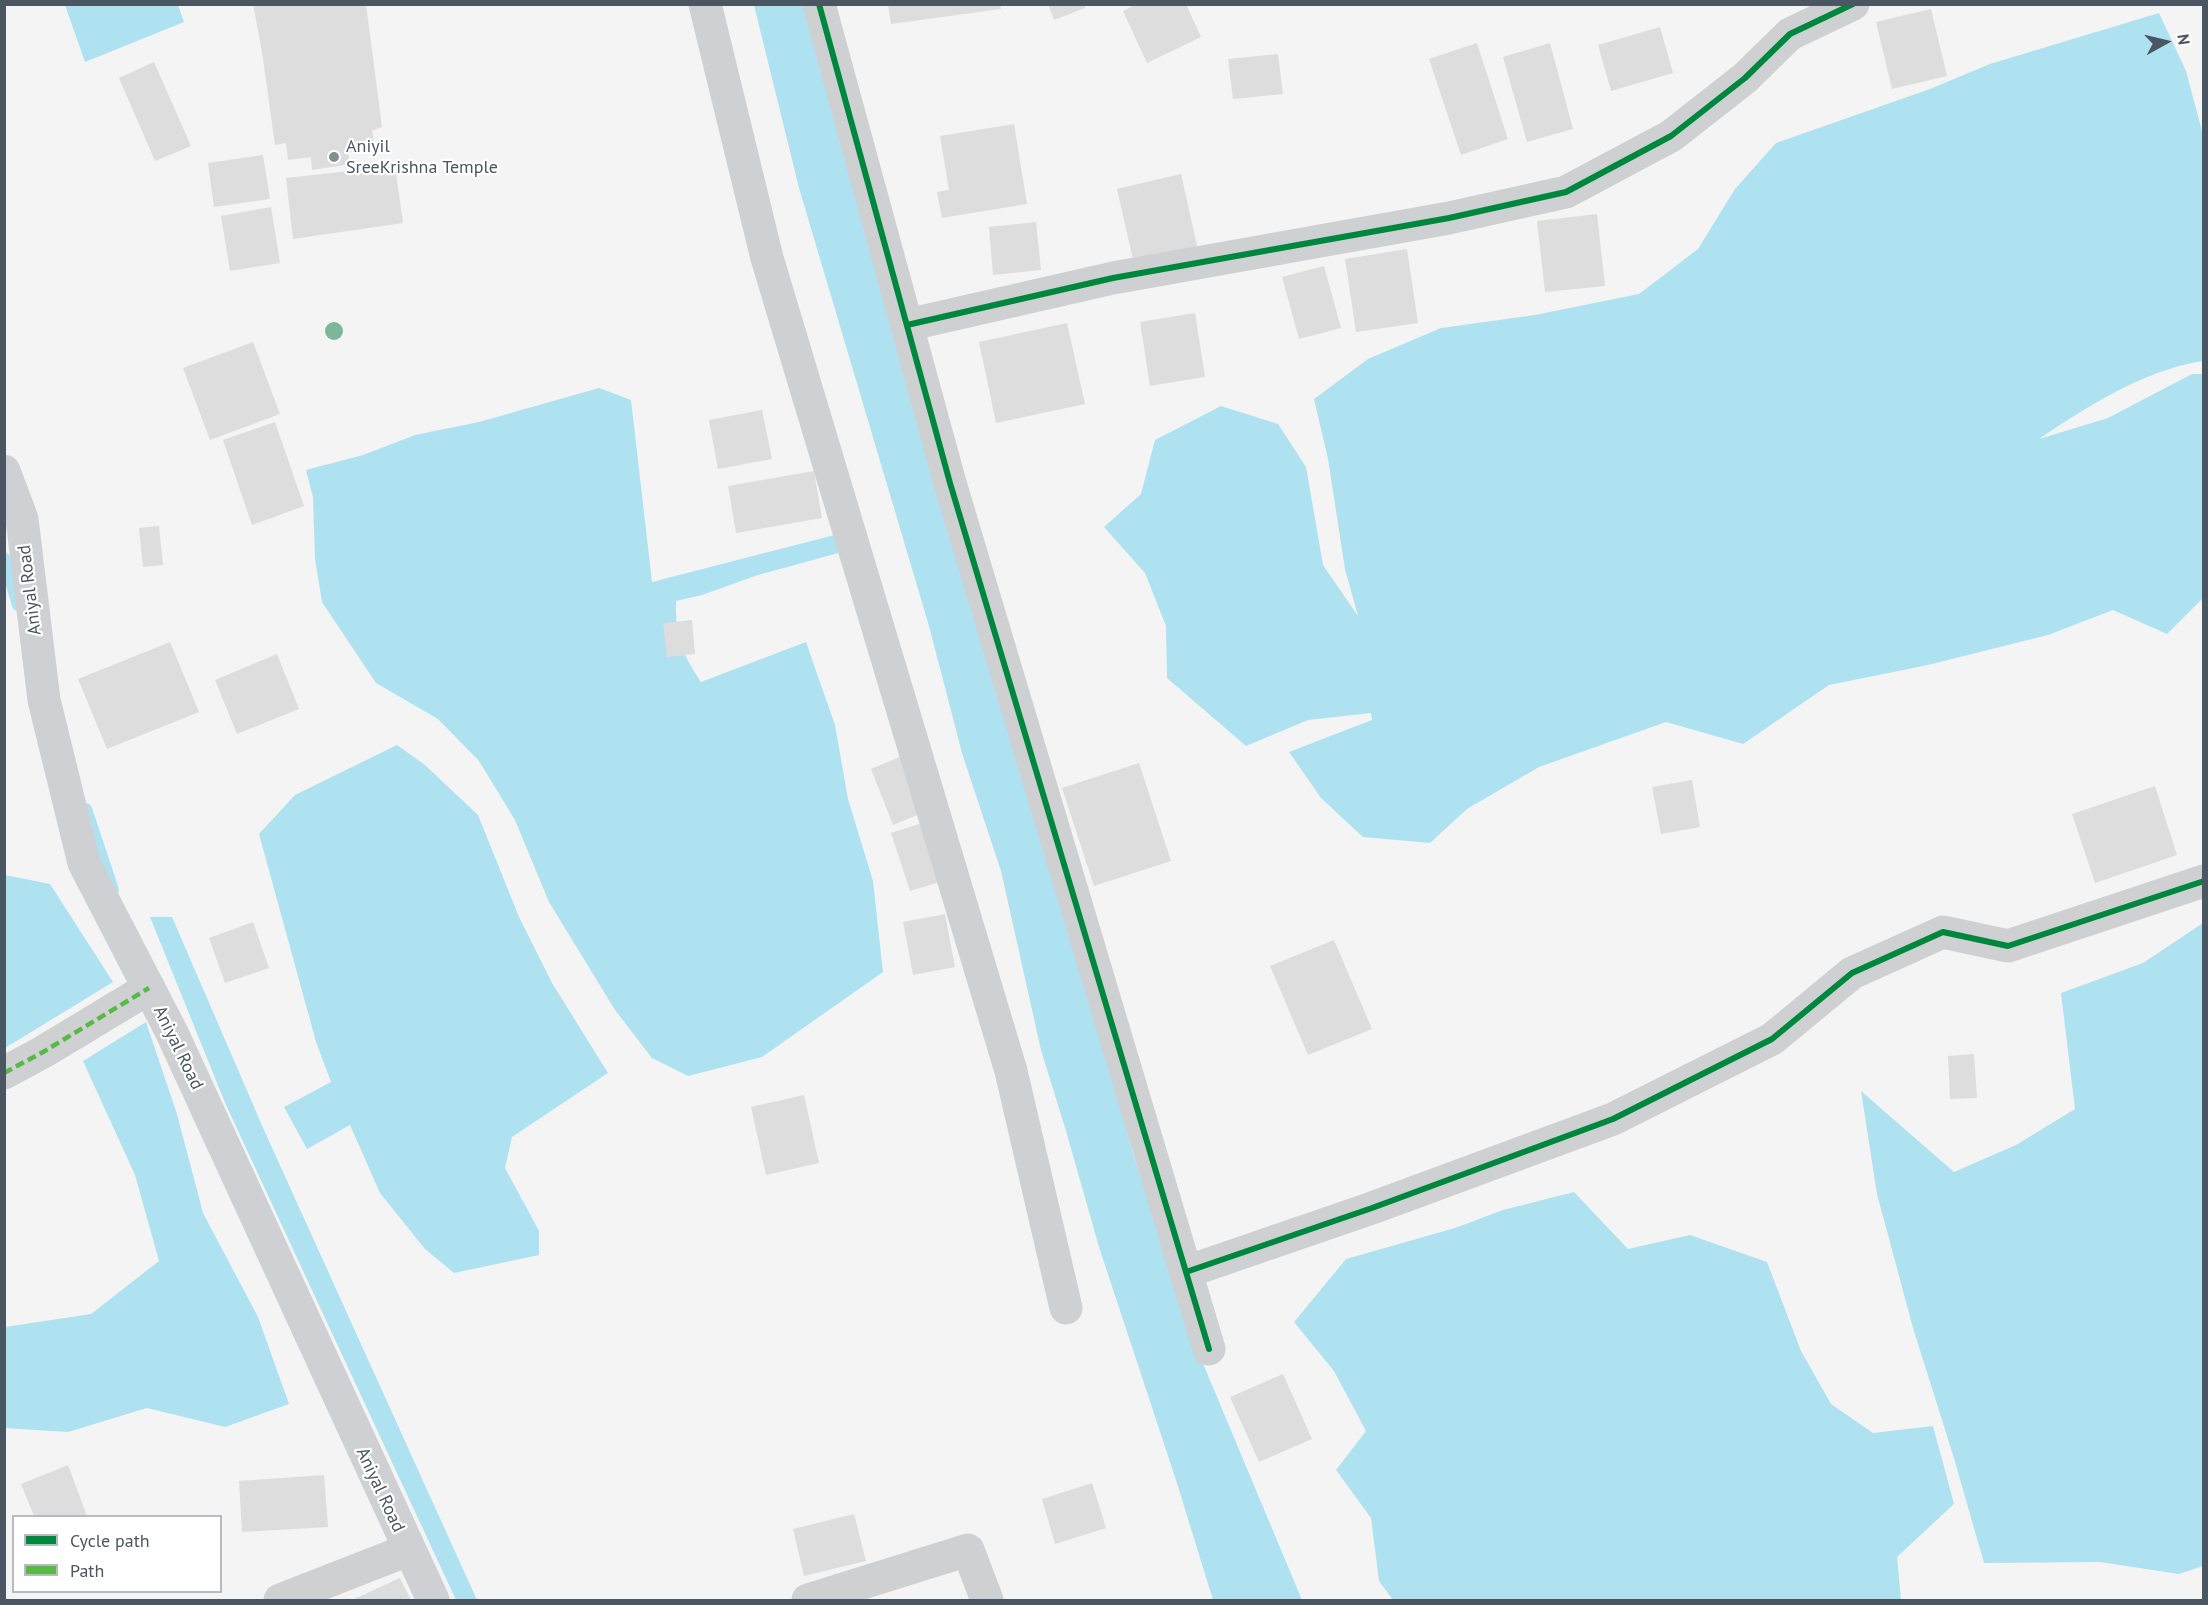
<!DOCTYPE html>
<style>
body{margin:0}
#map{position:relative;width:2208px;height:1605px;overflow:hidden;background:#f4f4f4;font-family:"PT Sans",sans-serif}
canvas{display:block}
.frame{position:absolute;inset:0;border:6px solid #4a5661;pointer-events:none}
.legend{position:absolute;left:12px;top:1515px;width:210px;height:78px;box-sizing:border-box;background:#fff;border:2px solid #b7bbc0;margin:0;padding:8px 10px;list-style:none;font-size:18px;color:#4a5661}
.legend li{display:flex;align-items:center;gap:12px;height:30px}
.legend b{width:30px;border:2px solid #b7bbc0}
.north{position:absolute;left:2136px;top:12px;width:60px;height:60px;-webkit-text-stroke:4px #fff;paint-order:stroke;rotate:82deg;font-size:16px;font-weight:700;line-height:24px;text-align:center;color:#4a5661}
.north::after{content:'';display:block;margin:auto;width:21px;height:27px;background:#4a5661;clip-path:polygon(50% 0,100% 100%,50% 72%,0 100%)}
</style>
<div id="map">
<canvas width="2208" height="1605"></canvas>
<div class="frame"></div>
<ul class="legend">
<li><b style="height:8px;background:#00873e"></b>Cycle path</li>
<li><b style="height:8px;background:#58b947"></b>Path</li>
</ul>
<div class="north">N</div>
</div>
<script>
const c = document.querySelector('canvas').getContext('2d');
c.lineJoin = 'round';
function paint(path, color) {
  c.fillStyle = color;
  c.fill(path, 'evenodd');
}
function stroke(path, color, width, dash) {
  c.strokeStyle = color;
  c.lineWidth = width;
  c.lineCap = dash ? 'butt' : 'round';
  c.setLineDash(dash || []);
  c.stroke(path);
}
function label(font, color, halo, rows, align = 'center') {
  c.font = font + ' "PT Sans",sans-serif';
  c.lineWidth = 4.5;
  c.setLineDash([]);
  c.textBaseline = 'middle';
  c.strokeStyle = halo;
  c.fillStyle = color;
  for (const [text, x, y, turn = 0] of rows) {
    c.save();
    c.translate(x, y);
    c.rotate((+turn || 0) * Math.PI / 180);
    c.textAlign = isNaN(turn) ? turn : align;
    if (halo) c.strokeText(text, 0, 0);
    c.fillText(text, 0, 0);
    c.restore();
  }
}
const water = new Path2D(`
 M65,5h113l6,17 -99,40z
 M754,5h81l266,1033 34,122 59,182 108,258h-89l-37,-120 -77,-233 -33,-116 -25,-81 -40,-179 -39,-118 -33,-127 -130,-438z
 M2159,13l27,58 17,64v226c-59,9 -115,45 -164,78l69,-21 84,-44h11v224l-36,36 -54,-24 -65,25 -120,30 -99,20 -86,59 -77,-22 -127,45 -72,42 -37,34 -67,-6 -42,-39 -32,-46 83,-32 -1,-7 -63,7 -62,26 -79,-68 -1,-52 -21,-53 -41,-46 37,-33 14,-54 66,-34 57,18 28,43 17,98 35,51 -13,-47 -17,-110 -14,-60 54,-40 73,-31 94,-13 104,-21 59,-45 37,-60 41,-46 154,-54 60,-25z
 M599,388l32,12 21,182 198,-51 3,18 -95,26 -56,20 -26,6c-1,35 6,52 25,81l105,-40 29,83 13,74 25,82 10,91 -121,85 -74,19 -36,-18 -37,-48 -66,-108 -34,-82 -36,-59 -41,-42 -62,-36 -54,-81 -7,-43 -2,-62 -7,-27 57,-15 52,-20 64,-13z
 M397,745l28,20 53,50 41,102 33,66 56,90 -96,64 -7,31 34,63v24l-85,18 -29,-24 -45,-56 -30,-68 -43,24 -23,-42 47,-25 -15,-40 -57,-208 36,-39z
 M5,875l45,9 63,98 -108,66z
 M150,917h22l92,213 213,470h-21l-230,-495z
 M2203,923v643l-24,8 -79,-12 -116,1 -31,-108 -40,-127 -36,-134 -16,-103 93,81 62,-27 59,-36 -14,-116 82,-30z
 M146,1022l31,92 26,99 55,104 31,87 -64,23 -78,-19 -79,24 -63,-4v-101l86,-13 68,-53 -24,-86 -52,-114z
 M1574,1192l54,57 62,-14 77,27 34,89 30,53 42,29 60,-7 21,78 -57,53 4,43h-508l-14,-19 -8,-63 -35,-48 30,-39 -32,-60 -40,-49 52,-63 109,-31 48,-18z`);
const stream = new Path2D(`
 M4,558l14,47
 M86,809l27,81`);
const building = new Path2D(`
 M253,4h113l16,123 -10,4 3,17 -27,4 2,12 -38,6 -1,-13 -23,3 -2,-17 -11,2 -13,-93z
 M888,4h112l1,5 -110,15z
 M1048,4h36l1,4 -31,12z
 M1137,4h49l15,33 -54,26 -24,-52z
 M1931,9l16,67 -55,13 -16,-67z
 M1660,27l13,46 -62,18 -13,-46z
 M1477,43l31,96 -47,16 -32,-96z
 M1550,43l23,86 -46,13 -24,-85z
 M1278,54l5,40 -50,5 -5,-40z
 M154,62l37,84 -36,15 -36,-83z
 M1014,124l13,80 -85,14 -5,-26 12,-2 -9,-54z
 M263,155l7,44 -56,8 -6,-44z
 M395,166l8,57 -110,16 -7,-61z
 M1181,174l17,76 -64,14 -17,-75z
 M271,207l9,56 -50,8 -9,-55z
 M1597,214l8,72 -60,6 -8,-71z
 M1036,222l5,48 -48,5 -4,-48z
 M1407,249l11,74 -62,9 -11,-73z
 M1324,266l17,62 -42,11 -17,-62z
 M1195,313l10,64 -55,9 -10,-64z
 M1067,323l18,81 -89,19 -17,-81z
 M253,342l27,72 -70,26 -27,-72z
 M762,410l10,49 -54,10 -9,-49z
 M275,422l29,84 -52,19 -29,-85z
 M814,471l8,47 -86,15 -8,-47z
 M159,526l4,39 -20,2 -4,-39z
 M692,620l3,34 -28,3 -4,-34z
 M170,642l29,70 -92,37 -29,-70z
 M277,654l22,55 -62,25 -22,-54z
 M904,755l23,56 -34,14 -22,-56z
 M1139,763l32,98 -77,25 -32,-98z
 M1692,780l8,47 -39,7 -9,-47z
 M2155,786l22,69 -82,28 -23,-69z
 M932,820l18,59 -40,12 -19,-58z
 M945,914l10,53 -42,8 -10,-53z
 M253,922l16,46 -44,15 -16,-45z
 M1334,940l38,89 -64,26 -38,-89z
 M1974,1054l3,44 -27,1 -2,-43z
 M804,1095l15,68 -53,12 -15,-68z
 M1283,1374l29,65 -53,23 -29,-65z
 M68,1465l19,51h-53l-13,-32z
 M324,1475l4,52 -86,5 -3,-51z
 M1092,1483l14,45 -51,16 -13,-45z
 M854,1514l12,47 -62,15 -11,-47z
 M400,1578l11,22h-59z`);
const minor = new Path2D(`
 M705,4l62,254 244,813 55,237
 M819,4l131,479 259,866
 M907,325l206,-47 336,-60 117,-26 105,-56 74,-58 45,-44 63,-30
 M4,1073l39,-21 106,-64
 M1186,1272l186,-64 241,-89 159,-80 80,-66 91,-41 65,14 196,-65
 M280,1600l128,-50
 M808,1600l160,-50 19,50`);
const secondary = new Path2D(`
 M4,471l18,48 22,181 40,163 88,170 261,567`);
const quiet = new Path2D(`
 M4,1073l39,-21 106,-64`);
const cycleway = new Path2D(`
 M819,4l131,479 259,866
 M907,325l206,-47 336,-60 117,-26 105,-56 74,-58 45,-44 63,-30
 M1186,1272l186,-64 241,-89 159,-80 80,-66 91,-41 65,14 196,-65`);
const trees = [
 [334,331]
];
const markers = [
 [334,157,6,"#868d94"]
];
const poiNames = [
 ["Aniyil",346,147],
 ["SreeKrishna Temple",346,168]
];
const streetNames = [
 ["Aniyal Road",30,590,-97],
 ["Aniyal Road",178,1048,64],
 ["Aniyal Road",380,1490,65]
];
paint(water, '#aee2f0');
stroke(stream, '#aee2f0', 12);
paint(building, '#ddddde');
stroke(minor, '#ced0d2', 33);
stroke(secondary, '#ced0d4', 33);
stroke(quiet, '#58b947', 4.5, [9, 4.5]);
stroke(cycleway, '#00873e', 6);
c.fillStyle = '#7ab899';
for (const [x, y] of trees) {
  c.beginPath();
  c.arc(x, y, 9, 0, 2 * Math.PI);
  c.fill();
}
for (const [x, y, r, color] of markers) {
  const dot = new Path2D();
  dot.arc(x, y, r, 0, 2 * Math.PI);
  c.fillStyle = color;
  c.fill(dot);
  stroke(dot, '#fff', 2);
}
label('18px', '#4a5661', '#fff', poiNames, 'left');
label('18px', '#4a5661', '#fff', streetNames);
</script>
